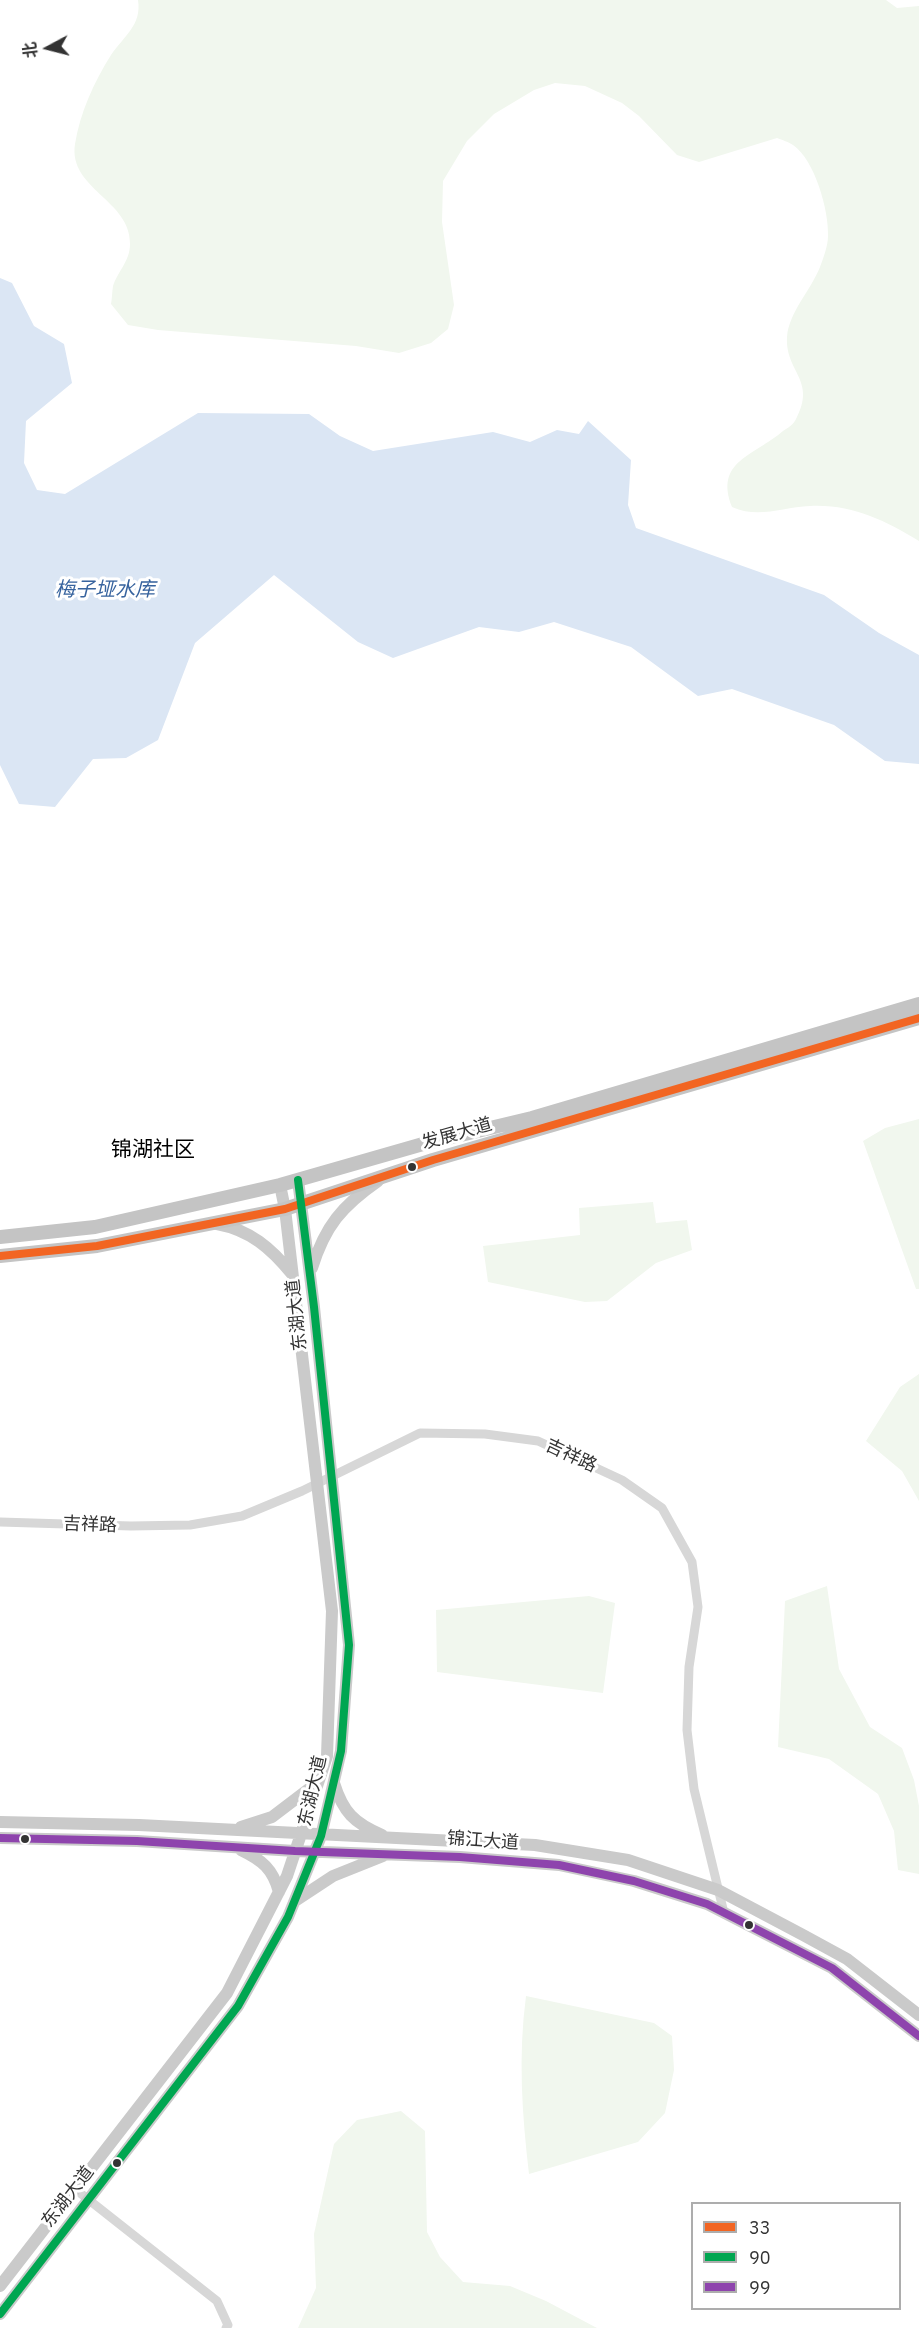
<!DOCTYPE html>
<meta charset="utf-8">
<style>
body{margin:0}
#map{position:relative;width:919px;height:2328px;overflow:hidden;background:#fff;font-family:"IBM Plex Sans","Noto Sans SC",sans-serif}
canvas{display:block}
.legend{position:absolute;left:691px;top:2202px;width:210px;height:108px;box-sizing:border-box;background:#fff;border:2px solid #adadad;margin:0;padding:8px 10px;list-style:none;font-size:18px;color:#333}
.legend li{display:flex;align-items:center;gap:12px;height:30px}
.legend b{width:30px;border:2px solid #adadad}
.north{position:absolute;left:18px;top:18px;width:60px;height:60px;-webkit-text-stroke:4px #fff;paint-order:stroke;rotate:263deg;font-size:16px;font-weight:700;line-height:24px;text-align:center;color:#333}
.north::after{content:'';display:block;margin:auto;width:21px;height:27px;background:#333;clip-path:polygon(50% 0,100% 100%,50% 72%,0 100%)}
</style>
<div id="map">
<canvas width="919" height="2328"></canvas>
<ul class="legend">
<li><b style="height:8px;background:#f26522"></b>33</li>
<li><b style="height:8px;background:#00a651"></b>90</li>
<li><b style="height:8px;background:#8e44ad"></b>99</li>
</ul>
<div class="north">北</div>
</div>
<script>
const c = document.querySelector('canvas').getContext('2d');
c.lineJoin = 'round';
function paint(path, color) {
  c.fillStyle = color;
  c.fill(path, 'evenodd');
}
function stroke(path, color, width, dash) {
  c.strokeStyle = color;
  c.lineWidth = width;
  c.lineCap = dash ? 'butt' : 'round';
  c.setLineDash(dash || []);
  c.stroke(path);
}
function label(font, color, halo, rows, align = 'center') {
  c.font = font + ' "IBM Plex Sans","Noto Sans SC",sans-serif';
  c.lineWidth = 6;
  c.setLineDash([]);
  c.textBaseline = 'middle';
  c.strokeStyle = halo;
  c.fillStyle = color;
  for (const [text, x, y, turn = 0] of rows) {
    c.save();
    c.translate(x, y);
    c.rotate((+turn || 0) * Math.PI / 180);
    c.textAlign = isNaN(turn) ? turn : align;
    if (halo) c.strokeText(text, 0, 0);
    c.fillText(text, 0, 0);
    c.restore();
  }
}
const green = new Path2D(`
 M138,0h748l11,8 22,-2v535c-35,-21 -67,-37 -109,-35 -28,1 -51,13 -78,1 -18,-46 22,-51 51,-76 5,-3 11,-7 13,-12 21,-39 -11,-47 -9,-82 2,-25 24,-47 33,-70 3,-8 8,-21 8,-31 1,-25 -13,-76 -35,-91 -4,-3 -11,-5 -16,-7l-78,24 -22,-7 -38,-39 -17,-13 -37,-17 -30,-3 -21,7 -40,24 -27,27 -24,40 -1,41 12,83 -6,24 -17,14 -32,10 -43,-7 -198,-16 -30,-5 -17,-21c1,-5 1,-12 2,-18 5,-15 17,-25 17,-42 1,-44 -62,-55 -55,-100 5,-31 19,-62 36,-89 13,-19 31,-30 27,-55z
 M919,1119v170h-3l-53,-148 22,-13z
 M653,1202l3,21 31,-3 5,30 -36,13 -49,38 -22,1 -97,-20 -5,-36 97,-11 -1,-27z
 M919,1374v127l-17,-30 -36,-30 34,-54z
 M827,1586l12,83 31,58 32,21 12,32 5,26v68l-21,-4 -4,-39 -16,-37 -49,-35 -51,-12 7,-146z
 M589,1596l26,7 -12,90 -166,-21 -1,-62z
 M526,1996l128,27 18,13 2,34 -9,43 -27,29 -109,32c-7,-60 -11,-118 -3,-178z
 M401,2111l24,20 2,101 13,25 23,25 47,4 36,15 51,27h-299l18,-40 -2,-54 20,-90 23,-24z`);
const water = new Path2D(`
 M0,278l12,5 22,43 30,18 8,39 -46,38 -2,42 13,27 28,4 133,-81 111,1 31,22 33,15 120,-19 37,10 27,-12 22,4 9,-13 43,39 -3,45 8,23 188,67 55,38 40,22v109l-34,-3 -51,-36 -102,-36 -34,7 -67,-49 -77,-25 -35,10 -40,-5 -86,31 -35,-16 -84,-67 -79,68 -37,97 -32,18 -33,1 -38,48 -36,-3 -19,-39z`);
const minor = new Path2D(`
 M0,1522l131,4 59,-1 52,-9 60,-25 118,-58 65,1 53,7 84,39 40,28 30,54 6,45 -9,60 -2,63 7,59 30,124
 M75,2189l142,112 11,24 -2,3`);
const major = new Path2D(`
 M217,1224c33,6 54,24 75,50
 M312,1268c13,-42 30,-62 66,-87
 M334,1783c9,29 20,40 48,52
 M0,1822l139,3 396,20 93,15 90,30 85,45 44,24 72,56
 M241,1827l31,-10 46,-35
 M0,1838l137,3 158,10 165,6 99,8 75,16 73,23 125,64 87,68
 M241,1850c21,10 32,19 38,42
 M295,1901l38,-25 50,-20
 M0,2286l227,-293 60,-117 40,-120 5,-145 -47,-402 -5,-24
 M0,2314l238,-308 50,-89 33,-81 20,-85 8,-106 -35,-338 -16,-127`);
const highway = new Path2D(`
 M0,1237l95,-10 185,-42 143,-41 109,-26 387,-114
 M0,1256l97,-10 188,-37 148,-49 486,-142`);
const bus1 = new Path2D(`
 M0,1256l97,-10 188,-37 148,-49 486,-142`);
const bus2 = new Path2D(`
 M0,2314l238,-308 50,-89 33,-81 20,-85 8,-106 -35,-338 -16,-127`);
const bus3 = new Path2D(`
 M0,1838l137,3 158,10 165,6 99,8 75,16 73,23 125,64 87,68`);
const markers = [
 [412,1167,5,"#333"],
 [25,1839,5,"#333"],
 [749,1925,5,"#333"],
 [117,2163,5,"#333"]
];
const streetNames = [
 ["发展大道",457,1134,-16],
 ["东湖大道",297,1315,-96],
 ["吉祥路",571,1456,25],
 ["吉祥路",90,1525,2],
 ["东湖大道",313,1791,-77],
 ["锦江大道",483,1841,4],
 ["东湖大道",68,2197,-52]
];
const waterNames = [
 ["梅子垭水库",105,590]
];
const quarterNames = [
 ["锦湖社区",153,1150]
];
paint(green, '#f1f7ee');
paint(water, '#dbe6f4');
stroke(minor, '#d7d7d7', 9);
stroke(major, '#cacaca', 12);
stroke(highway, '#c4c4c4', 14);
stroke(bus1, '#f26522', 8);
stroke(bus2, '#00a651', 8);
stroke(bus3, '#8e44ad', 8);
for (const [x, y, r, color] of markers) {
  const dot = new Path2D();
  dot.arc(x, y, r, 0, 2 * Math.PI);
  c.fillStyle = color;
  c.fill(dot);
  stroke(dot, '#fff', 2);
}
label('18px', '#333', '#fff', streetNames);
label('italic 20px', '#37639e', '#fff', waterNames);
label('21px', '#000', '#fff', quarterNames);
</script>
